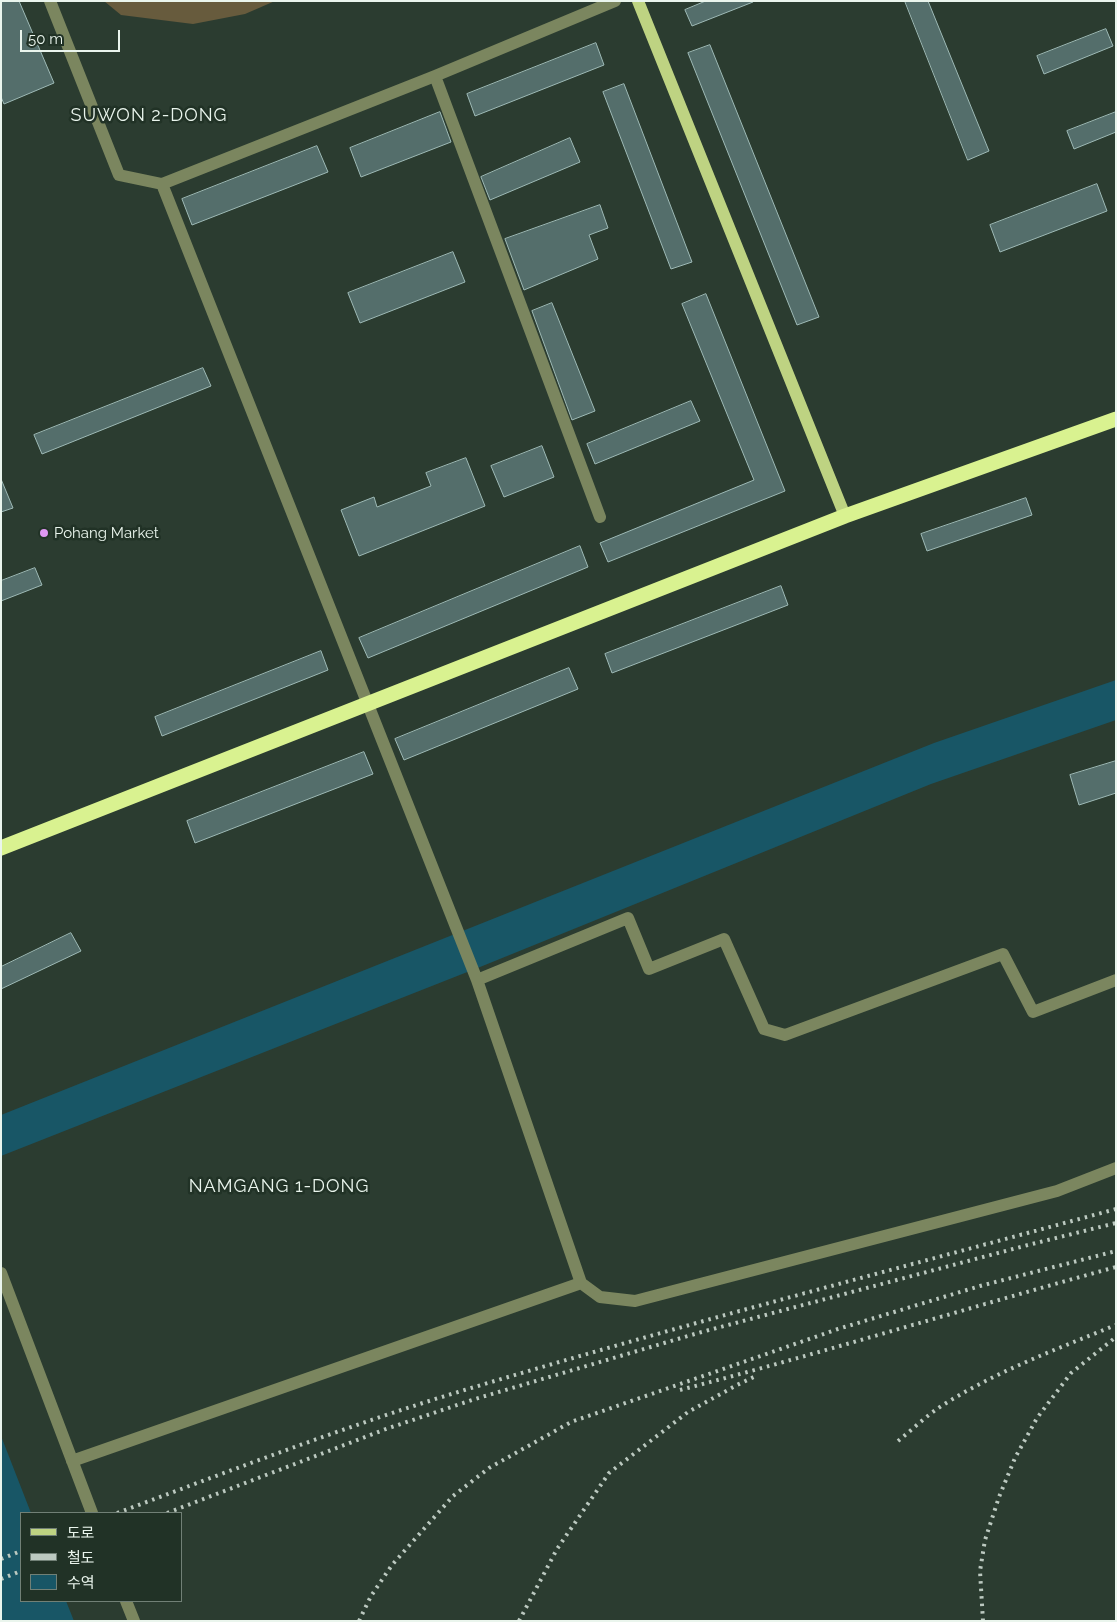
<!DOCTYPE html>
<meta charset="utf-8">
<style>
body{margin:0}
#map{position:relative;width:1117px;height:1622px;overflow:hidden;background:#2b3c30;font-family:Raleway,"Noto Sans KR",sans-serif}
canvas{display:block}
.frame{position:absolute;inset:0;border:2px solid #eaf5ed;pointer-events:none}
.legend{position:absolute;left:20px;top:1512px;width:162px;height:90px;box-sizing:border-box;background:#213226;border:1px solid #718076;margin:0;padding:6px 9px;list-style:none;font-size:15px;color:#eaf5ed}
.legend li{display:flex;align-items:center;gap:10px;height:25px}
.legend b{width:25px;border:1px solid #718076}
.scale{position:absolute;left:20px;top:30px;width:100px;height:22px;box-sizing:border-box;border:2px solid #eaf5ed;border-top:0;padding-left:6px;font-size:15px;line-height:18px;white-space:nowrap;color:#eaf5ed;-webkit-text-stroke:4px #213226;paint-order:stroke}
</style>
<div id="map">
<canvas width="1117" height="1622"></canvas>
<div class="frame"></div>
<ul class="legend">
<li><b style="height:6px;background:#bed382"></b>도로</li>
<li><b style="height:6px;background:#bcc9c0"></b>철도</li>
<li><b style="height:14px;background:#185666"></b>수역</li>
</ul>
<div class="scale">50 m</div>
</div>
<script>
const c = document.querySelector('canvas').getContext('2d');
c.lineJoin = 'round';
function paint(path, color) {
  c.fillStyle = color;
  c.fill(path, 'evenodd');
}
function stroke(path, color, width, dash) {
  c.strokeStyle = color;
  c.lineWidth = width;
  c.lineCap = dash ? 'butt' : 'round';
  c.setLineDash(dash || []);
  c.stroke(path);
}
function label(font, color, halo, rows, align = 'center') {
  c.font = font + ' Raleway,sans-serif';
  c.lineWidth = 5;
  c.setLineDash([]);
  c.textBaseline = 'middle';
  c.strokeStyle = halo;
  c.fillStyle = color;
  for (const [text, x, y, turn = 0] of rows) {
    c.save();
    c.translate(x, y);
    c.rotate((+turn || 0) * Math.PI / 180);
    c.textAlign = isNaN(turn) ? turn : align;
    if (halo) c.strokeText(text, 0, 0);
    c.fillText(text, 0, 0);
    c.restore();
  }
}
const green = new Path2D(`
 M104,1h171l-30,13 -52,10 -72,-9z`);
const water = new Path2D(`
 M1116,680v40l-185,64 -451,183 -479,189v-41l933,-372z
 M1,1436l30,77h-10v88h45l8,20h-73z`);
const building = new Path2D(`
 M1,1h18l35,82 -50,21 -3,-7z
 M706,1h47v1l-61,24 -7,-16z
 M905,1h23l61,150 -21,9z
 M1106,29l7,17 -69,28 -7,-18z
 M596,43l8,22 -129,51 -8,-22z
 M710,45l109,272 -22,8 -109,-272z
 M624,84l68,178 -21,7 -68,-177z
 M440,112l11,30 -90,35 -11,-29z
 M1116,112v20l-42,17 -7,-18z
 M570,138l10,24 -90,38 -9,-23z
 M317,146l11,26 -136,53 -10,-26z
 M1097,184l10,27 -107,41 -10,-27z
 M600,205l8,23 -19,7 9,24 -74,31 -19,-51z
 M453,252l12,30 -105,41 -12,-30z
 M706,294l79,197 -177,71 -8,-19 154,-63 -72,-176z
 M552,303l43,108 -23,9 -40,-109z
 M203,368l8,18 -169,68 -8,-19z
 M691,401l9,20 -105,43 -8,-20z
 M542,446l12,31 -50,20 -13,-31z
 M466,458l19,48 -126,50 -18,-46 33,-13 3,10 54,-21 -5,-13z
 M1,479l12,29 -12,4z
 M1026,498l6,17 -105,36 -6,-17z
 M580,546l8,21 -220,91 -9,-20z
 M35,568l7,17 -41,16v-20z
 M781,586l7,19 -176,68 -7,-19z
 M321,651l7,19 -166,66 -7,-19z
 M569,668l9,21 -174,71 -9,-21z
 M364,752l9,22 -178,69 -8,-22z
 M1116,761v32l-37,12 -9,-30z
 M71,933l10,18 -80,38v-22z`);
const minor = new Path2D(`
 M50,1l69,174 43,9 315,796 104,303
 M435,76l165,441
 M162,184l273,-108 180,-75
 M477,980l151,-62 21,51 75,-30 40,90 21,6 218,-81 30,58 83,-32
 M1,1273l91,240
 M72,1461l509,-178 19,14 35,4 422,-110 59,-23
 M126,1601l8,20`);
const major = new Path2D(`
 M638,1l207,515`);
const highway = new Path2D(`
 M1,848l844,-332 271,-97`);
const rail = new Path2D(`
 M680,1390c146,-38 290,-83 436,-123
 M898,1441c15,-12 29,-26 45,-36 54,-34 114,-56 173,-80
 M117,1513c113,-42 226,-86 341,-121 218,-66 438,-123 658,-183
 M167,1513l219,-84 89,-30 223,-66 330,-88 88,-22
 M1,1559l20,-8
 M1,1579l20,-8
 M359,1621l12,-25 21,-31 61,-69 36,-28 82,-46 267,-93 142,-43 136,-35
 M519,1621l38,-72 52,-76 79,-61 49,-27 21,-10
 M983,1621l-3,-50 5,-31 14,-43 16,-39 22,-40 34,-45 45,-36`);
const markers = [
 [44,533,5,"#df98f2"]
];
const poiNames = [
 ["Pohang Market",54,533]
];
const quarterNames = [
 ["SUWON 2-DONG",149,116],
 ["NAMGANG 1-DONG",279,1187]
];
paint(green, '#675b3d');
paint(water, '#185666');
paint(building, '#546e6b');
stroke(building, '#9ebab6', 1);
stroke(minor, '#7b865f', 12);
stroke(major, '#bed382', 12);
stroke(highway, '#d9f290', 15);
stroke(rail, '#bcc9c0', 4, [2.5, 5]);
for (const [x, y, r, color] of markers) {
  const dot = new Path2D();
  dot.arc(x, y, r, 0, 2 * Math.PI);
  c.fillStyle = color;
  c.fill(dot);
  stroke(dot, '#213226', 2);
}
label('15px', '#eaf5ed', '#213226', poiNames, 'left');
c.letterSpacing = '1px';
label('18px', '#eaf5ed', '#213226', quarterNames);
c.letterSpacing = '0px';
</script>
